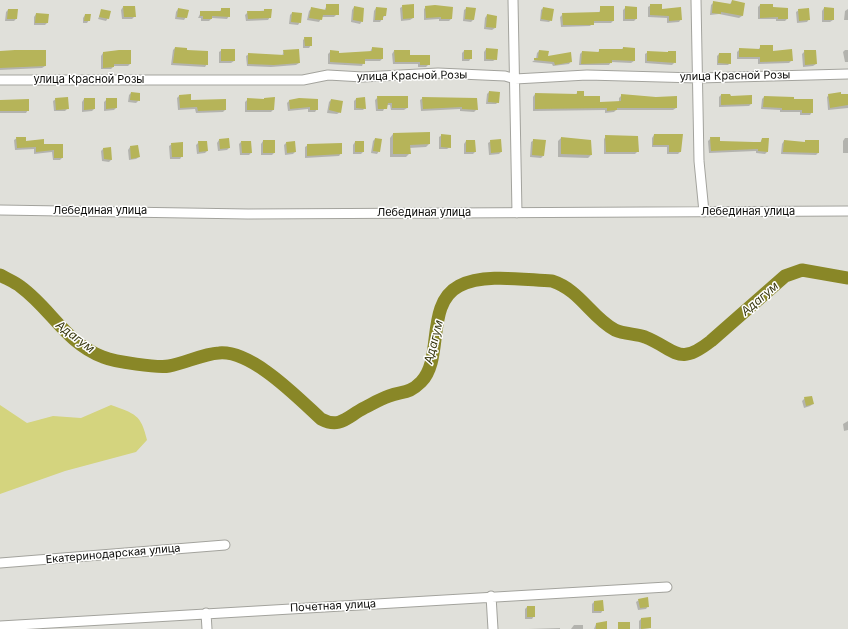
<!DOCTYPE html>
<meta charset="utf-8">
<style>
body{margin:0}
canvas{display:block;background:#e0e0da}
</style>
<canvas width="848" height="629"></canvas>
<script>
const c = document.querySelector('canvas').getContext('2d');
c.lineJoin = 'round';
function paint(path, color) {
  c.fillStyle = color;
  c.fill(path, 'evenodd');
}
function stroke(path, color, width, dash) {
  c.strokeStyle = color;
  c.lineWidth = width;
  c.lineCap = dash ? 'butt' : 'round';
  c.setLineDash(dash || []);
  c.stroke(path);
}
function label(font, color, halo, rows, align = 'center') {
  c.font = font + ' Inter,sans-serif';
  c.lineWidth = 3;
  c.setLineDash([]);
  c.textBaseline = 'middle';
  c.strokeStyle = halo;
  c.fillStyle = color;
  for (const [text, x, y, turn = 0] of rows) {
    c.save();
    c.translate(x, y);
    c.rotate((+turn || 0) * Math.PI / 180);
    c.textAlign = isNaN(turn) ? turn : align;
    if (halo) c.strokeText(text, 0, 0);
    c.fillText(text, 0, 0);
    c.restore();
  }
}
const green = new Path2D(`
 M0,405l27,18 26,-7 28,2 30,-13c24,9 30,9 36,35l-11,12 -71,19 -65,23z`);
const shadow = new Path2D(`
 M732,1l12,3 -2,12 -3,2 -20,-4 -9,1 1,-10 2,-2 17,1z
 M327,5l9,10 -2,2h-12l-3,5 -12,-2 2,-9 2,-2 13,2z
 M651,5l9,5 21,9 -2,3 -12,1v-5l-19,-1v-10z
 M760,5l27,14 -2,2h-9v-2h-18v-12z
 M403,6l10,12 -3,2 -9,1 -1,-13z
 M123,7l12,9 -3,3h-10l-1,-9z
 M354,7l8,14 -2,3 -9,-2 1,-12z
 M426,7l26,1 -1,11 -2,2h-10v-2l-15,1v-11z
 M601,7l12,14 -2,2h-18l-3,3 -29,1 -1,-10 3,-3 36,-1z
 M626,7l10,12 -2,2h-11v-11z
 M376,8l9,7 -5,7h-7l1,-11z
 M467,8h8l-2,12 -2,2 -8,-1 1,-11z
 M543,8l8,12 -2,2 -9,-1 1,-11z
 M824,8l9,12 -3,2h-8v-11z
 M178,9l8,8 -2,3 -9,-1 1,-7z
 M222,9l7,7 -2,3 -15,-1 -3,3h-8v-3h-3l3,-6h18z
 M848,9v11h-4l1,-9z
 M8,10l8,9 -2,2h-9l1,-9z
 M102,10l6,8 -2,3 -8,-2z
 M271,10l-1,7 -2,3 -22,1 -1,-6 3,-3z
 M799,10l10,9 -2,3 -10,1 -1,-11z
 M292,13l8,9 -2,3 -9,-1 1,-9z
 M36,14l11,9 -2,2h-11v-8z
 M85,15l4,5 -2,3h-4v-5z
 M487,15l8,13 -3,2 -8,-1 1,-11z
 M305,38l6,7 -2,3h-6v-8z
 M761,46l11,6 20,8 -3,3 -31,1v-5h-21v-7l3,-3 18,1z
 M175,48l11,3 21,13 -2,3 -34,-2 2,-15z
 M372,48l10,11 -2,2h-16l-2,5 -34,-2v-10l3,-3 7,3 32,-2z
 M623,48l11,13 -3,2 -20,-1 -2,3h-30l1,-11 2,-2 15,1 3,-3h21z
 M486,49l10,10 -3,2h-9v-9z
 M222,50l12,11 -3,2h-12v-11z
 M845,50h3v12h-3l-2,-10z
 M45,51v15l-3,2 -42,2v-18z
 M130,51v13l-2,2h-14l-3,3h-10v-13l2,-3z
 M284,51l15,12 -3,2 -25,2 -24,-1 -1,-10 3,-2 33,2z
 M394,51l35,13 -3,3h-8v-3h-25l-1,-10z
 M464,51l7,7 -2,3h-7v-8z
 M539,51l8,6 24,4 -2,3 -16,2 -1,-2 -20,-2 4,-3 1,-6z
 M805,51l11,13 -3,2 -10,1 -1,-13z
 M648,52l19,1 1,-1 7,10 -3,3 -27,-2v-9z
 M719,54l11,9 -2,2h-11v-9z
 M489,92l9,10 -2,2h-10l1,-10z
 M578,92l5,5 16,6 20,-1v-4l3,-3 54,13 -3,2h-57l-2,2 -9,1v-3l-72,1v-14l2,-3 40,1z
 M131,93l8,7 -3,3 -8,-1 1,-7z
 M721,95l9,2 21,7 -2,2 -30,1v-10z
 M829,95h19v13l-20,2 -1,-13z
 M179,96l11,5 35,9 -2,2 -27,1 -1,-4 -17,1 -1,-12z
 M378,97h29v11l-3,2h-13l-1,-5h-4l-3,6h-7l-1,-11z
 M764,97l48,15 -2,3h-10v-3h-20v-2l-19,-1 1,-10z
 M423,98l54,11 -3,3 -14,-1v-2l-39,2 -1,-11z
 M56,99l12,9 -3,3h-11l-1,-10z
 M84,99l10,10 -2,2 -10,1v-10z
 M107,99l9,9 -2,2 -10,1v-9z
 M248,99l25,11 -2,2h-26v-10z
 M356,99l9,9 -2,2h-9v-9z
 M317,100v9l-2,3h-7v-3l-20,2 -1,-8 2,-2z
 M331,100l9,12 -3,2 -10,-1 2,-11z
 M0,101l28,9 -2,3h-26z
 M429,133v11l-3,3 -17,1 1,5 -4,4h-16v-19l3,-4z
 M442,135l8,12 -3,2h-8v-12z
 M654,135l26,17 -2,2h-11v-7h-15v-9z
 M606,136l32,15 -3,3h-31v-15z
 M17,138l9,4 17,3h19v13l-2,2h-7l-1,-8 -18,2v-5l-19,1 -1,-10z
 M561,138l30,17 -3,3 -30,-1v-16z
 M711,138l8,4 41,1 2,-4 5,13 -2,2 -9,-1v-2l-47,2 -1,-12z
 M845,138h3v15h-5v-12z
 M375,139l4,12 -2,3 -6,-1 2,-12z
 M219,140l10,8 -2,2 -9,1 -1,-8z
 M534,140l9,16 -2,2 -11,-1 1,-15z
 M263,141l11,12 -2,2h-11v-11z
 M466,141l9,11 -2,2h-9v-10z
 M491,141l10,11 -2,2 -10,1 -1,-12z
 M784,141l19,2 3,-2 12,12 -2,2 -35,-1 1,-10z
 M199,142l8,9 -2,2 -8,1 -1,-9z
 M241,142l10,11 -2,2h-9l-1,-11z
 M355,142h8v10l-2,2h-8v-9z
 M286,143l9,9 -2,2 -8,1 -1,-10z
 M172,144l10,12 -2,3h-10l-1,-13z
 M308,145l33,8 -2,3 -34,2v-11z
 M130,147l9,10 -3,2 -7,1 -1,-10z
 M110,148l1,12 -2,2 -7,-1 -1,-10 2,-2z
 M805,398l8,6 -3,2 -6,2 -2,-7z
 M848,421v9l-4,1 -1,-7z
 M639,600l9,6 -2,3 -8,1 -2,-8z
 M594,602l9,8 -2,3h-9v-9z
 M527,607l7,9 -2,3h-7v-10z
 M650,618v10l-11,1v-8l2,-2z
 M596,624l10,5h-12z
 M574,625h9v4h-12z
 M560,628v1h-32z`);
const river = new Path2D(`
 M0,275c7,4 15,7 21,12 30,22 45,56 82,70 12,5 55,11 66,9 17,-3 33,-12 50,-13 33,-3 79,45 102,66 19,10 26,-2 43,-11 8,-4 16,-9 25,-12 14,-5 20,-2 32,-14 23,-23 4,-78 38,-96 25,-13 66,-6 93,-5 28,9 39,36 63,49 9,4 21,4 30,7 32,13 33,30 66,4l74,-65 17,-6 46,8`);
const building = new Path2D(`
 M732,0l13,3 -2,13 -22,-4v2l-9,-1 1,-12 18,3z
 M326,4h13v11h-16l-1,5 -13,-2 2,-11 15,3z
 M414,4v14l-11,1 -1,-14z
 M650,4h12v5l19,-2 1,13 -13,1v-5l-19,-1z
 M760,4h13v3l15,1v11h-10v-2l-18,1z
 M435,5l18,2 -1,12h-11v-2l-15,1 -1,-12z
 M123,6h12l1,11h-12z
 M354,6l10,2 -1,14 -10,-2z
 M600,6h14v15h-20v4h-31l-1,-12 38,-1z
 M625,6l12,1v12h-12z
 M376,7l11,1 -1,8h-3v4h-8z
 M466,7l10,1 -2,12 -9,-1z
 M543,7l11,2 -2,12 -11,-2z
 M824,7l10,1v12h-10z
 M178,8l11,2 -2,8 -10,-1z
 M221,8h9v9l-18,-1v3h-9v-3h-3v-5h21z
 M809,8l1,12 -11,1 -1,-12z
 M8,9h10l-1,10h-10z
 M101,9l10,2 -2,8 -10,-2z
 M264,9h8l-1,9 -23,1 -1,-8h17z
 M292,12l10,1 -1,10 -10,-1z
 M36,13l13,1 -1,9h-13z
 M85,14h6l-1,7h-6z
 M487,14l10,2 -1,12 -10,-1z
 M304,37h8v9h-7z
 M760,45h13v6l19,-2 1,12 -33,1v-5h-21v-9l21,1z
 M175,47l12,1v2l21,1v14l-35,-2z
 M372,47l11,1v11h-18v5l-35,-2v-12l9,1v2l33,-2z
 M623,47l12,1v13l-23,-1v3l-31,1 1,-13 17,1v-3h24z
 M486,48l12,1 -1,11 -11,-1z
 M221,49h14v12h-14z
 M299,49l1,14 -26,2 -26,-1v-11l36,2 -1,-5z
 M15,50h31v16l-46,2v-17z
 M119,50h12v14h-17v3l-11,1v-16z
 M394,50h16v5h20v10h-10v-3h-25z
 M464,50h8v9h-8z
 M539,50l10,1 -1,5 23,-4 1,10 -17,3 -1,-3 -20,-2v-2h4z
 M804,50h12l1,14 -12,1z
 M647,51l21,1v-1h8v12l-29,-2z
 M719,53h12v11l-13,-1z
 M489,91l11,1 -1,11 -11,-1z
 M577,91h7v5h16v6l21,-1v-7l35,3 21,-1v12h-60v2l-10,1v-3l-72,1v-16l42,1z
 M131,92l9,1v8l-10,-1z
 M841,92v2h7v11l-18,3 -2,-14z
 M191,94v6l35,-1v11l-28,1 -1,-4 -17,1 -1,-13z
 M721,94h9l1,2 21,-1v9l-31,1z
 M377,96h31v12h-16v-5h-4l-1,6h-9z
 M764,96l30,1v2h19v14h-11v-3h-20v-2l-19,-1z
 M68,97l1,12 -13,1 -1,-12z
 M275,97l-1,13h-27v-12l17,1v-1z
 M365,97l1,12 -10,-1v-10z
 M422,97l55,1 1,12 -16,-1v-2l-39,2z
 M84,98h11v11l-11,1z
 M106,98h11v10l-11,1z
 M299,98l19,1v11h-8v-3l-20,2 -1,-9z
 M29,99v12h-29v-11z
 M331,99l12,2 -2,12 -12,-3z
 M430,132v12l-20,1 1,9h-18v-21z
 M441,134l10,1v13l-10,-1z
 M654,134h29l-2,18h-12v-7h-16z
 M605,135l33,1 1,16h-33z
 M16,137h10v4l18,-2v5h19v14h-9v-8l-18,2v-5l-19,1z
 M561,137l30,3 1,15 -31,-1z
 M710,137h10v4l34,1h7l1,-4h7l-1,14 -10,-1v-2l-47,2z
 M229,138l1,10 -10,1 -1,-10z
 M375,138l7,1 -2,13 -7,-1z
 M501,139l1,13 -11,1 -1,-13z
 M533,139l13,1 -2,16 -12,-1z
 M263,140h12v13h-12z
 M466,140h9l1,12h-10z
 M784,140l21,2v-2h14v13l-36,-1z
 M198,141h9l1,10 -9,1z
 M241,141h10l1,12h-10z
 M295,141l1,11 -9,1 -1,-11z
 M355,141h9v11h-9z
 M183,142v15h-11l-1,-14z
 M342,143v11l-35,2v-12z
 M138,145l2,12 -9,2 -1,-13z
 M111,147l1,13 -8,-1 -1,-11z
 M812,396l2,8 -8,2 -2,-9z
 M648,597l1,10 -9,1 -2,-9z
 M603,600l1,11h-10v-10z
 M527,606h8v11h-8z
 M651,617v11l-10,1v-11z
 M607,621v8h-11v-6z
 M618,622h12v7h-12z`);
const minor = new Path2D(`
 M513,0l4,213
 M696,0l3,161 5,51
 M0,80h303l25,-5 35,2 75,-4 67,3 10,3 72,-4 111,3 150,-4
 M0,210l248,4 600,-3
 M0,563l225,-18
 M491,596l2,33
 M206,613l1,16
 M0,626l667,-39`);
const streetNames = [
 ["улица Красной Розы",412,76,-1],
 ["улица Красной Розы",735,76,-1],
 ["улица Красной Розы",89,80],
 ["Лебединая улица",100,211],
 ["Лебединая улица",748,212],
 ["Лебединая улица",424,213],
 ["Екатеринодарская улица",113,554,-5],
 ["Почетная улица",333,606,-3]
];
const waterNames = [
 ["Адагум",760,299,-41],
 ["Адагум",75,337,37],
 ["Адагум",434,342,-76]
];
paint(green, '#d4d47e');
paint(shadow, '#0003');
stroke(river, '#898727', 13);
paint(building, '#b6b459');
stroke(minor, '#a3a39d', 11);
stroke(minor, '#fff', 9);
label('11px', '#0c0c0a', '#fffffe', streetNames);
label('italic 12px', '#37370f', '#fffffe', waterNames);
</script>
